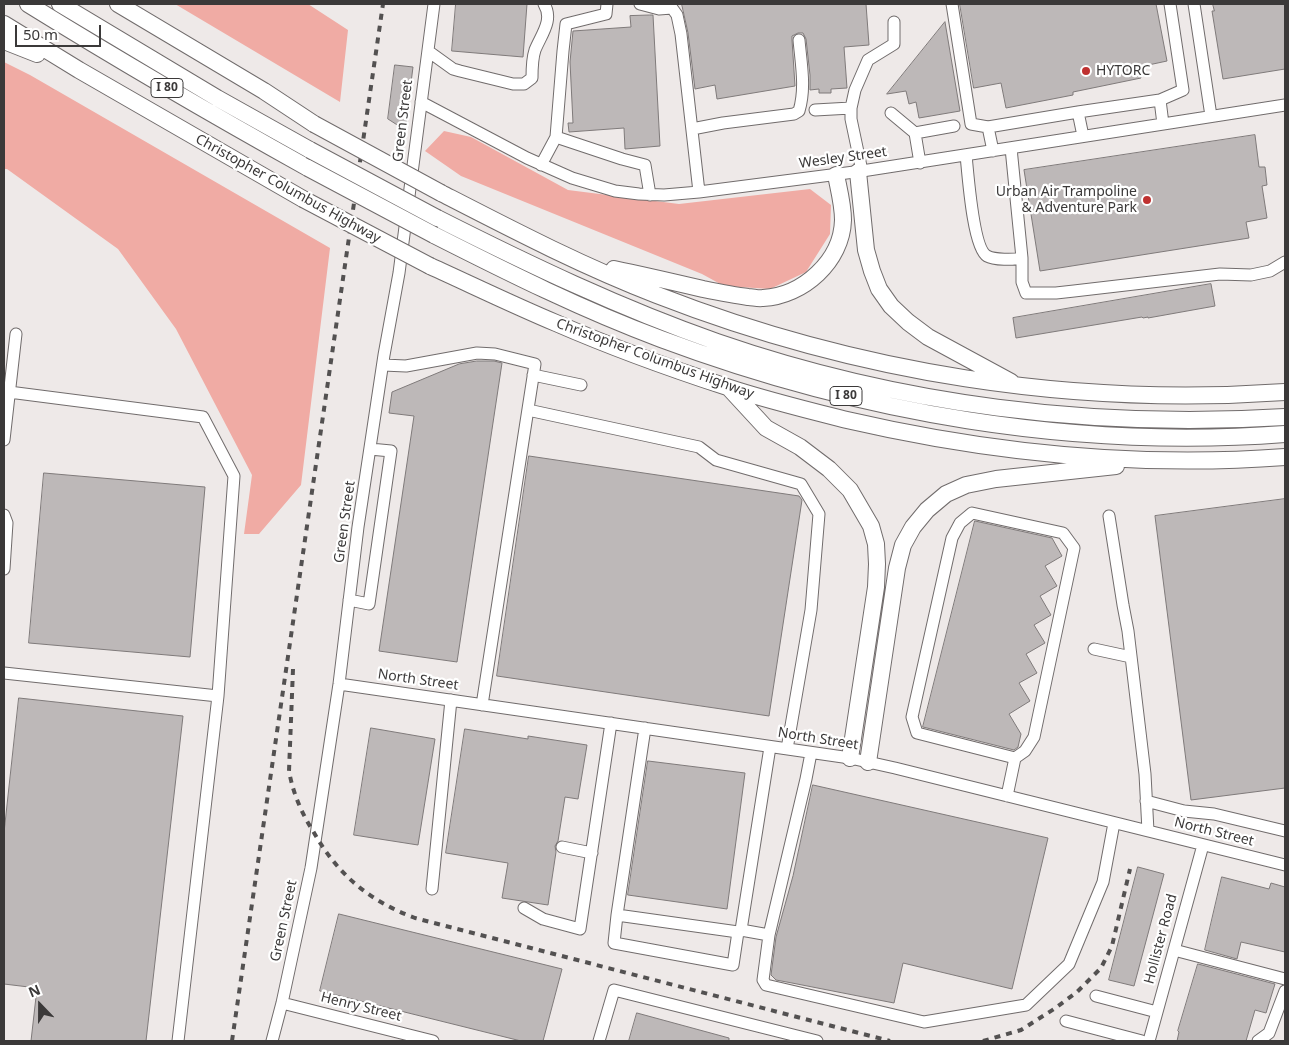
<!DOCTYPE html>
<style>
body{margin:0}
#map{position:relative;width:1289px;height:1045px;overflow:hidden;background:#eee9e8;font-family:"Noto Sans",sans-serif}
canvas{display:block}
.frame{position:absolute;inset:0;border:5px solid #3b3939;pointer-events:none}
.north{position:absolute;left:15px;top:980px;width:50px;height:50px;-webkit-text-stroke:4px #fff;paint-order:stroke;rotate:338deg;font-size:14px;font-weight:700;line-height:20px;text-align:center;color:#3b3939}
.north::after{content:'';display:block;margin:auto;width:18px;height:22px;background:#3b3939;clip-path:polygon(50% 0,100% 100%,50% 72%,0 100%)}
.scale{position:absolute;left:15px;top:25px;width:86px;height:22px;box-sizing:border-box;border:2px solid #3b3939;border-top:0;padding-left:6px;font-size:15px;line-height:18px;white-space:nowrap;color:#3b3939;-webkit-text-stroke:4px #fff;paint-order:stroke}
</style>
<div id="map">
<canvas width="1289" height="1045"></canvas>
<div class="frame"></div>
<div class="north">N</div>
<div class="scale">50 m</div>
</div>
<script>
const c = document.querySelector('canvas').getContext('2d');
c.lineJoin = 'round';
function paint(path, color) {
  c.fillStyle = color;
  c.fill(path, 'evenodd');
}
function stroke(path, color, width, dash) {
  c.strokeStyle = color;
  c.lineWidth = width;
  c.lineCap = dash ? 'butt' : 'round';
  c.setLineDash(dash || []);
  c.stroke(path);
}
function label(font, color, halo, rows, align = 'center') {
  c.font = font + ' "Noto Sans",sans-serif';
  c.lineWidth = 4.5;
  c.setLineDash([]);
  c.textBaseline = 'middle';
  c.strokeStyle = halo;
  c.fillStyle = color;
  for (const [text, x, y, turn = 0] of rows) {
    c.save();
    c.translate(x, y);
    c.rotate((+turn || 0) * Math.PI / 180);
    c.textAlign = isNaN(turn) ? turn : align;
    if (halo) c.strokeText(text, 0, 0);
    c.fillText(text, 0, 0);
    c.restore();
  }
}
const green = new Path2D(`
 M175,4h133l40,26 -8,72z
 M4,62l26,13 300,173 -29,237 -42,49h-15l8,-59 -76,-146 -58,-80 -111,-80h-3z
 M444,131l27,6 97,53 111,14 131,-15 21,16 -1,29 -24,38 -36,17 -46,-3 -22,-12 -241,-98 -36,-25z`);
const building = new Path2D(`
 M456,4h71l-4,53 -71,-6z
 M682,4h184l3,41 -25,2 3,41 -16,1v4h-12v-4l-9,1v-15l-4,-36 -3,-6h-5l-6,3v4l3,46 -78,13 -2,-14 -20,4 -7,-56z
 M960,4h196l11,57 -28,6 2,11 -68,14v3l-67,13 -5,-25 -27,5z
 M1213,4h72v65l-62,10 -11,-68h2z
 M650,15h3l7,131 -35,3 -1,-21 -55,4 -1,-9h5l-3,-61 3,-31 58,-4 -1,-11z
 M945,22l15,89 -41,7 -3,-16 -7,2 -3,-13 -19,3z
 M395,65l18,2 -8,63 -17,-11z
 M1255,135l4,32h6l2,18 -5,1 5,32 -21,4 3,16 -209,33 -16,-101z
 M1211,284l4,22 -67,12v-1l-5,1 -1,-1 -126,21 -3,-20z
 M477,361h17l8,2 -45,299 -78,-11 35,-235 -25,-3 3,-21 67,-28z
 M529,456l270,40 3,4 -33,216 -272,-40z
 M44,473l161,14 -15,170 -161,-14z
 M1285,499v289l-94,12 -36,-284z
 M975,521l77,17 10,18 -17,10 12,20 -17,10 11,19 -17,10 11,18 -19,11 11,19 -18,10 11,18 -21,13 12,20 -3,13 -4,3 -91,-23z
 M19,698l164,18 -37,325h-115l6,-53 -33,-4v-151z
 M371,728l64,11 -17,106 -64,-10z
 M465,729l63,10v-3l59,9 -9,54 -13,-2 -7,44 -3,5 1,6 -8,53 -46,-7 6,-35 -62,-10z
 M648,761l97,12 -18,136 -99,-14z
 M813,785l235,53 -36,151 -109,-26 -9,40 -102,-20 -16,-3 -5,-5 5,-38 17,-61z
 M1138,867l26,7 -30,112 -25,-6z
 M1222,877l47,12 2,-6 14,4v65l-44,-10 -4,17 -32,-9z
 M339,914l223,55 -19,72h-22l-201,-50z
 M1198,964l77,20 -9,29 -11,-3 -9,31h-69l2,-9 -1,-1z
 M637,1013l92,25v3h-100z`);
const minor = new Path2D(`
 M640,4l19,5 13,-1 5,7 4,19 18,158
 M952,4l19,120 17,3 90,-15 82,-12 3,24
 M1194,4l17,112
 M428,51l25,18 7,2 53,13h11l8,-6c0,-10 0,-19 3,-28 6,-15 19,-30 9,-46
 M1160,100l23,-10 -13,-86
 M421,102l106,56 45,20 43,13 24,3 25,1 35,-3 163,-21 423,-66
 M815,110l36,-2
 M1078,112l5,24
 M891,113l24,20 5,30
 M988,127l5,24
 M692,129l31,-6 71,-9 5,-3c7,-23 2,-48 0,-71
 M915,133l39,-7
 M556,137l66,22 23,6 5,30
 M1011,148l11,110v24l4,11h30l18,-2 146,-17 31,1 19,-4 15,-9
 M966,155c2,19 7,93 21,101 7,4 27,4 35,2
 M541,165l15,-28 7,-86 3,-27 40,-10 1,-10
 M862,171l-11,-52v-11l4,-18 13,-30 26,-16v-22
 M383,365l23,1 71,-13 18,1 40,10 -53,341
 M533,375l48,10
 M9,392l194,25 31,59 -16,220 -40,345
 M528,410l171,37 17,13 85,24 18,30 -8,96 -24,139
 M4,440l12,-106
 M4,515l3,8 -3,46
 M1109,516l14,89 5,26 17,143 3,57
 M349,600l20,4 22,-153 -21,-2
 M1094,649l37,8
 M4,673l214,23
 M339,684l511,74 45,10 390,97
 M645,728l-28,187 121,17 3,-2 29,-183
 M811,753l-5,26 -37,156 -6,45 3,5 158,37 102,-17 43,-41 34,-82 11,-59
 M1007,796l8,-38 10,-7 9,-14 40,-189 -11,-15 -91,-20 -12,10 -8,15 -40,179 5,16 98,25
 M1146,801l38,10 30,3 71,17
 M562,847l30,6
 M432,889l19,-189
 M524,908l19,11 37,10 31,-206
 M617,915l-3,28 119,22 5,-33
 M741,930l28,5
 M1174,950l111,29
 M1096,996l61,16
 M282,1003l151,38
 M1066,1021l76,20
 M272,1041l10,-38 29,-135 28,-184 19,-157 26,-172 15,-82 35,-269
 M599,1041l15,-51 203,51
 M1149,1041l54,-196
 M1258,1041l11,-8 16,-42`);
const highway = new Path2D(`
 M28,4c92,57 185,111 280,164
 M60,4l157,94 93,52
 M118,4l146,87 50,33
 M4,24l75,46 224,129
 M4,41l33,13
 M858,172l8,78 6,21 7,18 12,17 17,16 20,15 83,45
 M441,193c70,36 141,73 216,102 200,78 414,112 628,97
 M437,218c91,46 183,90 280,124 182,63 376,87 568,75
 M434,235c75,38 149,75 227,104 198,74 412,111 624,95
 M430,266c42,19 83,39 126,57 55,24 113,45 171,64 39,13 80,23 120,33 143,33 291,48 438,37
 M614,269c29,6 59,13 89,20 15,3 30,6 45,8 5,0 10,2 15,1 40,-2 79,-37 80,-78 0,-15 -4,-30 -7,-45
 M730,389l36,39 34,19 29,22 21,21 21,36 5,18 1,20 -1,23 -26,171
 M868,762l29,-194 6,-23 10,-18 14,-17 19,-16 20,-9 30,-6 120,-13`);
const rail = new Path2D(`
 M293,669l-4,102c4,22 12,41 24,60 24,43 56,70 102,87l475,123
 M232,1041l151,-1037
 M983,1041l38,-11 33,-21 23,-17 24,-24 11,-22 18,-77`);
const highwayBridge = new Path2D(`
 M314,124l127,69
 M310,150l127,68
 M308,168l126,67
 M303,199l127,67`);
const markers = [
 [1086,71,5,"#bf3130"],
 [1147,200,5,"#bf3130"]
];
const shields = [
 [167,88,32],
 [846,396,32]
];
const shieldNames = [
 ["I 80",167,88],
 ["I 80",846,396]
];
const poiNames = [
 ["HYTORC",1096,71],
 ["Urban Air Trampoline",1137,192,"right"],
 ["& Adventure Park",1137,208,"right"]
];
const streetNames = [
 ["Green Street",403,121,-83],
 ["Wesley Street",843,158,-8],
 ["Christopher Columbus Highway",288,189,29],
 ["Christopher Columbus Highway",655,359,20],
 ["Green Street",345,522,-82],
 ["North Street",418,680,8],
 ["North Street",818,739,9],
 ["North Street",1214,832,14],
 ["Green Street",284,921,-78],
 ["Hollister Road",1161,939,-75],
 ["Henry Street",361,1007,14]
];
paint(green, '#f0aba4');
paint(building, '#bdb8b8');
stroke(building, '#7f7a7a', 1);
stroke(minor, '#716c6c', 13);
stroke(highway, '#716c6c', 18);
stroke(minor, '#fff', 11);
stroke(highway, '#fff', 16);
stroke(rail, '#535151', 4, [6, 6]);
stroke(highwayBridge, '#716c6c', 18, []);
stroke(highwayBridge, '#fff', 16);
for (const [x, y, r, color] of markers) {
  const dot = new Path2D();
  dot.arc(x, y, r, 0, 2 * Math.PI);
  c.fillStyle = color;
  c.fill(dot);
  stroke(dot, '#fff', 2);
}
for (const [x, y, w] of shields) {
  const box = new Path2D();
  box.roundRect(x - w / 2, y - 9.5, w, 19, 4);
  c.fillStyle = '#fff';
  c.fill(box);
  stroke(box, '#3b3939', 1);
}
label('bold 12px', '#3b3939', null, shieldNames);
label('14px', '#3b3939', '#fff', poiNames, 'left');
label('14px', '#3b3939', '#fff', streetNames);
</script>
